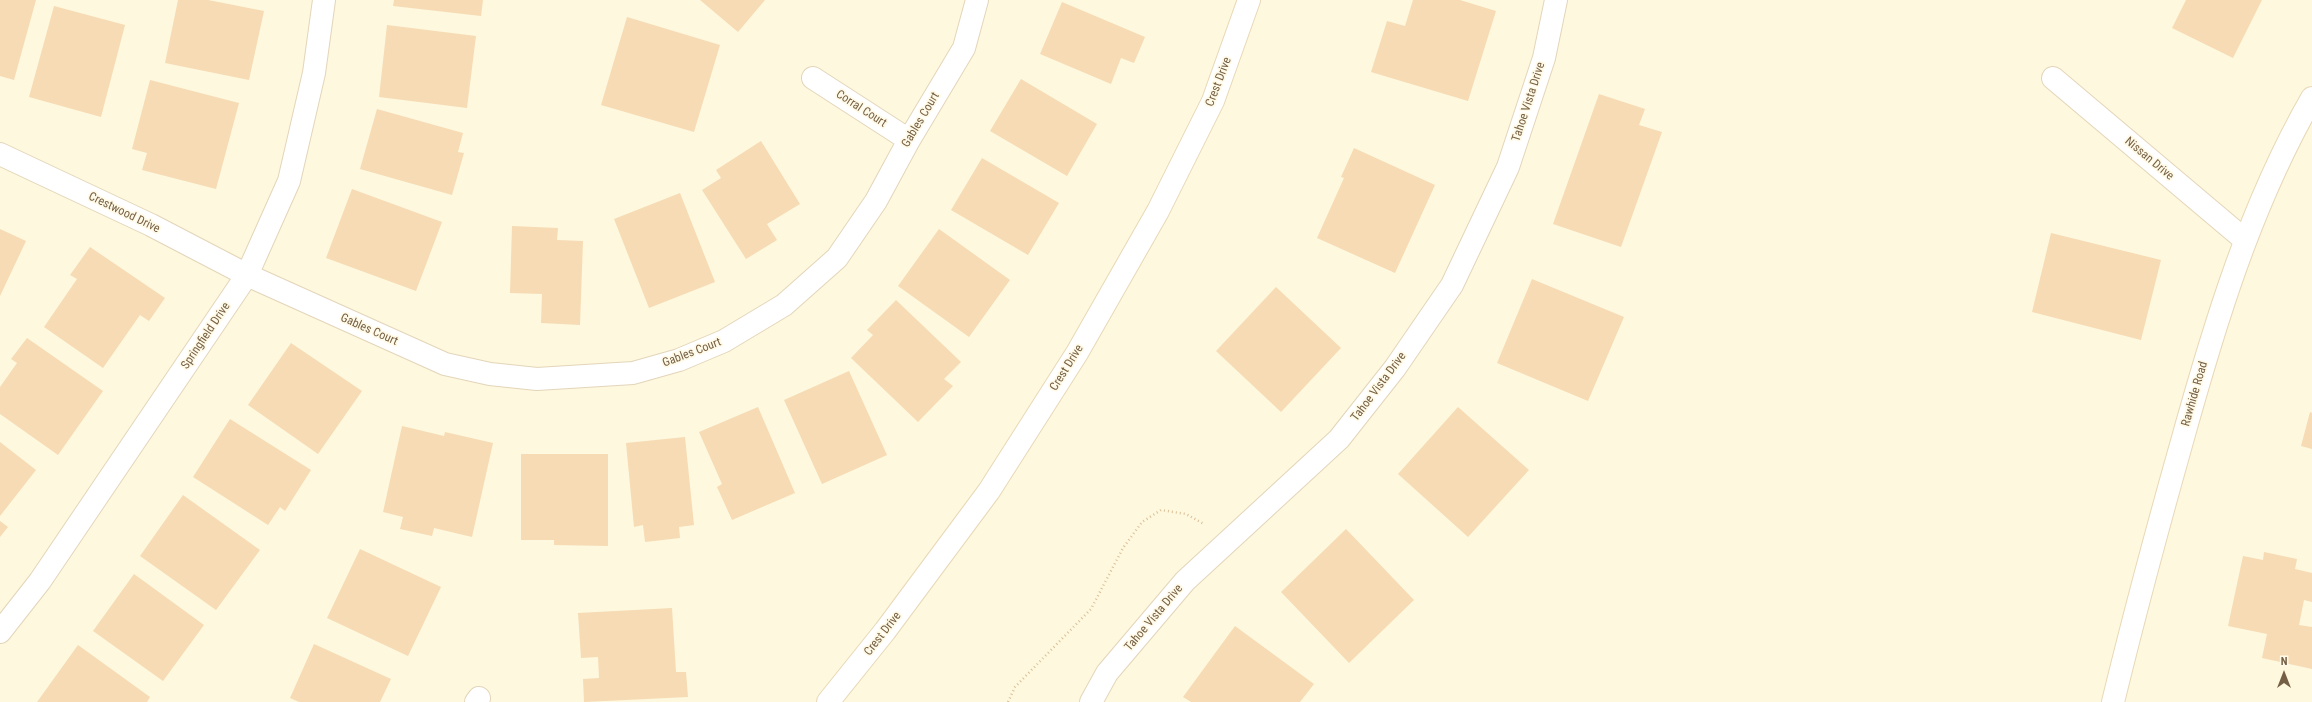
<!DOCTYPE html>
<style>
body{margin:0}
#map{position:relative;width:2312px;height:702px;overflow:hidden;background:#fef8de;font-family:"Roboto Condensed",sans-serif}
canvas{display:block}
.north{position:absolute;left:2264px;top:654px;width:40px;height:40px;-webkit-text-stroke:3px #fffae7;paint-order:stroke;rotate:0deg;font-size:11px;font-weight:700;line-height:16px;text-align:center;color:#766045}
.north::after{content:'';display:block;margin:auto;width:14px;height:18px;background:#766045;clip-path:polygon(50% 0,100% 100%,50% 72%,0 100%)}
</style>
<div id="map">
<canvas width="2312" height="702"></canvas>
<div class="north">N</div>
</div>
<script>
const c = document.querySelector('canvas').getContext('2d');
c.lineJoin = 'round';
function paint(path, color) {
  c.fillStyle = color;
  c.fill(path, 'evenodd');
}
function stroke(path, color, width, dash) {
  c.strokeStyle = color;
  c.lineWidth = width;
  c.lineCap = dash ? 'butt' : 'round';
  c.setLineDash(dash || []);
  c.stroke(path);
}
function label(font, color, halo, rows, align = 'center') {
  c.font = font + ' "Roboto Condensed",sans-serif';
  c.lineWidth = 3.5;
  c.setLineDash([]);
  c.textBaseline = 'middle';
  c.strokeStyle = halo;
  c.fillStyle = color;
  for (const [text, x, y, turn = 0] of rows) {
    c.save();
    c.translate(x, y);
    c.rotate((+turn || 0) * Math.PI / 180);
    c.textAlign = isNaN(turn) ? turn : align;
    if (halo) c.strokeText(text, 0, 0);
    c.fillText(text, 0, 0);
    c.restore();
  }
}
const building = new Path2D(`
 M0,0h36l-22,80 -14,-4z
 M178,0h30l56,11 -15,69 -84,-17z
 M394,0h89l-2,16 -88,-10z
 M700,0h65l-27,32z
 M1413,0h47l36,11 -28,90 -97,-29 16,-51 18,5z
 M2186,0h76l-29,58 -61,-30z
 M1062,2l83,35 -11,26 -13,-5 -10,26 -71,-30z
 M54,6l71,19 -24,92 -72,-20z
 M627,17l93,28 -26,87 -93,-27z
 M387,25l89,11 -9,72 -88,-11z
 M1021,79l76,45 -30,52 -77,-45z
 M150,80l89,23 -23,86 -74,-19 5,-17 -15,-4z
 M1599,94l46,15 -6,16 23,7 -41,115 -68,-23z
 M377,109l86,24 -5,19 6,1 -12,42 -92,-26z
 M761,141l39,63 -33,20 10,16 -31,19 -44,-69 19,-12 -5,-8z
 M1354,148l81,37 -40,88 -78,-35 27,-60 -3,-1z
 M982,158l77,45 -31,52 -77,-45z
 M352,189l90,33 -26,69 -90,-33z
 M680,193l35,89 -66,26 -35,-89z
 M512,226l46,2 -1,12 26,1 -3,84 -39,-2 1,-29 -32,-1z
 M0,229l26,12 -26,55z
 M939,229l71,51 -41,57 -71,-51z
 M2051,233l110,27 -20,80 -109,-28z
 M90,247l75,51 -16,23 -9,-6 -37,53 -59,-41 33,-48 -7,-4z
 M1532,279l92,38 -36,84 -91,-38z
 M1276,287l65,61 -60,64 -65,-61z
 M896,300l65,62 -17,17 9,7 -35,36 -67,-64 22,-23 -6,-5z
 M27,338l76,53 -45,64 -58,-41v-27l17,-24 -6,-4z
 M291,343l71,48 -44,63 -70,-49z
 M849,371l38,84 -65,29 -38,-84z
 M758,407l37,86 -63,27 -15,-33 5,-3 -23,-52z
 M1458,407l71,63 -61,67 -70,-63z
 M2310,412l2,1v36l-11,-3z
 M230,419l81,51 -26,41 -5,-4 -12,18 -75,-48z
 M402,426l42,10 1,-4 48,11 -21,94 -38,-9 -2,8 -32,-7 3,-12 -20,-5z
 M685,437l9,88 -15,2 1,11 -35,4 -2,-17 -9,2 -8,-84z
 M0,442l36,28 -36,46z
 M521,454h87v92l-54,-1v-5h-33z
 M183,495l77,55 -44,60 -76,-54z
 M0,521l8,6 -8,10z
 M1346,529l68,71 -65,63 -68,-71z
 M360,549l81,38 -33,69 -81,-38z
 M2264,552l33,7 -2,10 17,4v29l-8,-2 -5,25 13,2v42l-50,-11 5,-24 -39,-8 15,-70 20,4z
 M134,574l70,51 -41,56 -70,-50z
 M672,608l4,64h10l2,25 -104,5 -1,-23 16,-1 -1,-21 -17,1 -3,-45z
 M1235,626l79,58 -14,18h-109l-8,-5z
 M314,644l77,35 -11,23h-81l-9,-4z
 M78,645l72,52 -3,5h-110z`);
const path = new Path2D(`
 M1008,702l7,-15 76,-78 32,-61 19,-26 19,-12 25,4 18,10`);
const street = new Path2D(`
 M813,78l96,62
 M2053,78l192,162
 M0,154l151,71 96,50 198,89 45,10 47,5 96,-6 46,-13 45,-19 60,-36 53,-47 39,-57 33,-61 55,-92 13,-48
 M0,632l40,-51 207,-306 42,-94 25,-108 10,-73
 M476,702l3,-4
 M1091,702l16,-29 78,-92 154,-142 56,-71 57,-83 56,-118 36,-109 12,-58`);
const secondary = new Path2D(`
 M828,702l57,-71 104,-140 88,-138 81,-142 55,-110 36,-101
 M2113,702c21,-86 44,-172 68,-257 33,-119 69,-239 131,-347`);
const streetNames = [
 ["Crest Drive",1219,82,-69],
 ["Tahoe Vista Drive",1529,102,-72],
 ["Corral Court",861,109,33],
 ["Gables Court",921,120,-59],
 ["Nissan Drive",2149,159,40],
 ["Crestwood Drive",124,213,26],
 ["Gables Court",369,330,24],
 ["Springfield Drive",206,336,-56],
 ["Gables Court",692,353,-21],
 ["Crest Drive",1067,368,-58],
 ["Tahoe Vista Drive",1379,387,-53],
 ["Rawhide Road",2195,394,-74],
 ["Tahoe Vista Drive",1154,618,-50],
 ["Crest Drive",883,634,-52]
];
paint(building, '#f6dbb4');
stroke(street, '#e3d5ba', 24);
stroke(secondary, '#e8d8b7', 24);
stroke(path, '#dabf97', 2.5, [1, 3]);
stroke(street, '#fff', 22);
stroke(secondary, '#fff', 22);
label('12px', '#766045', '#fffae7', streetNames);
</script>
